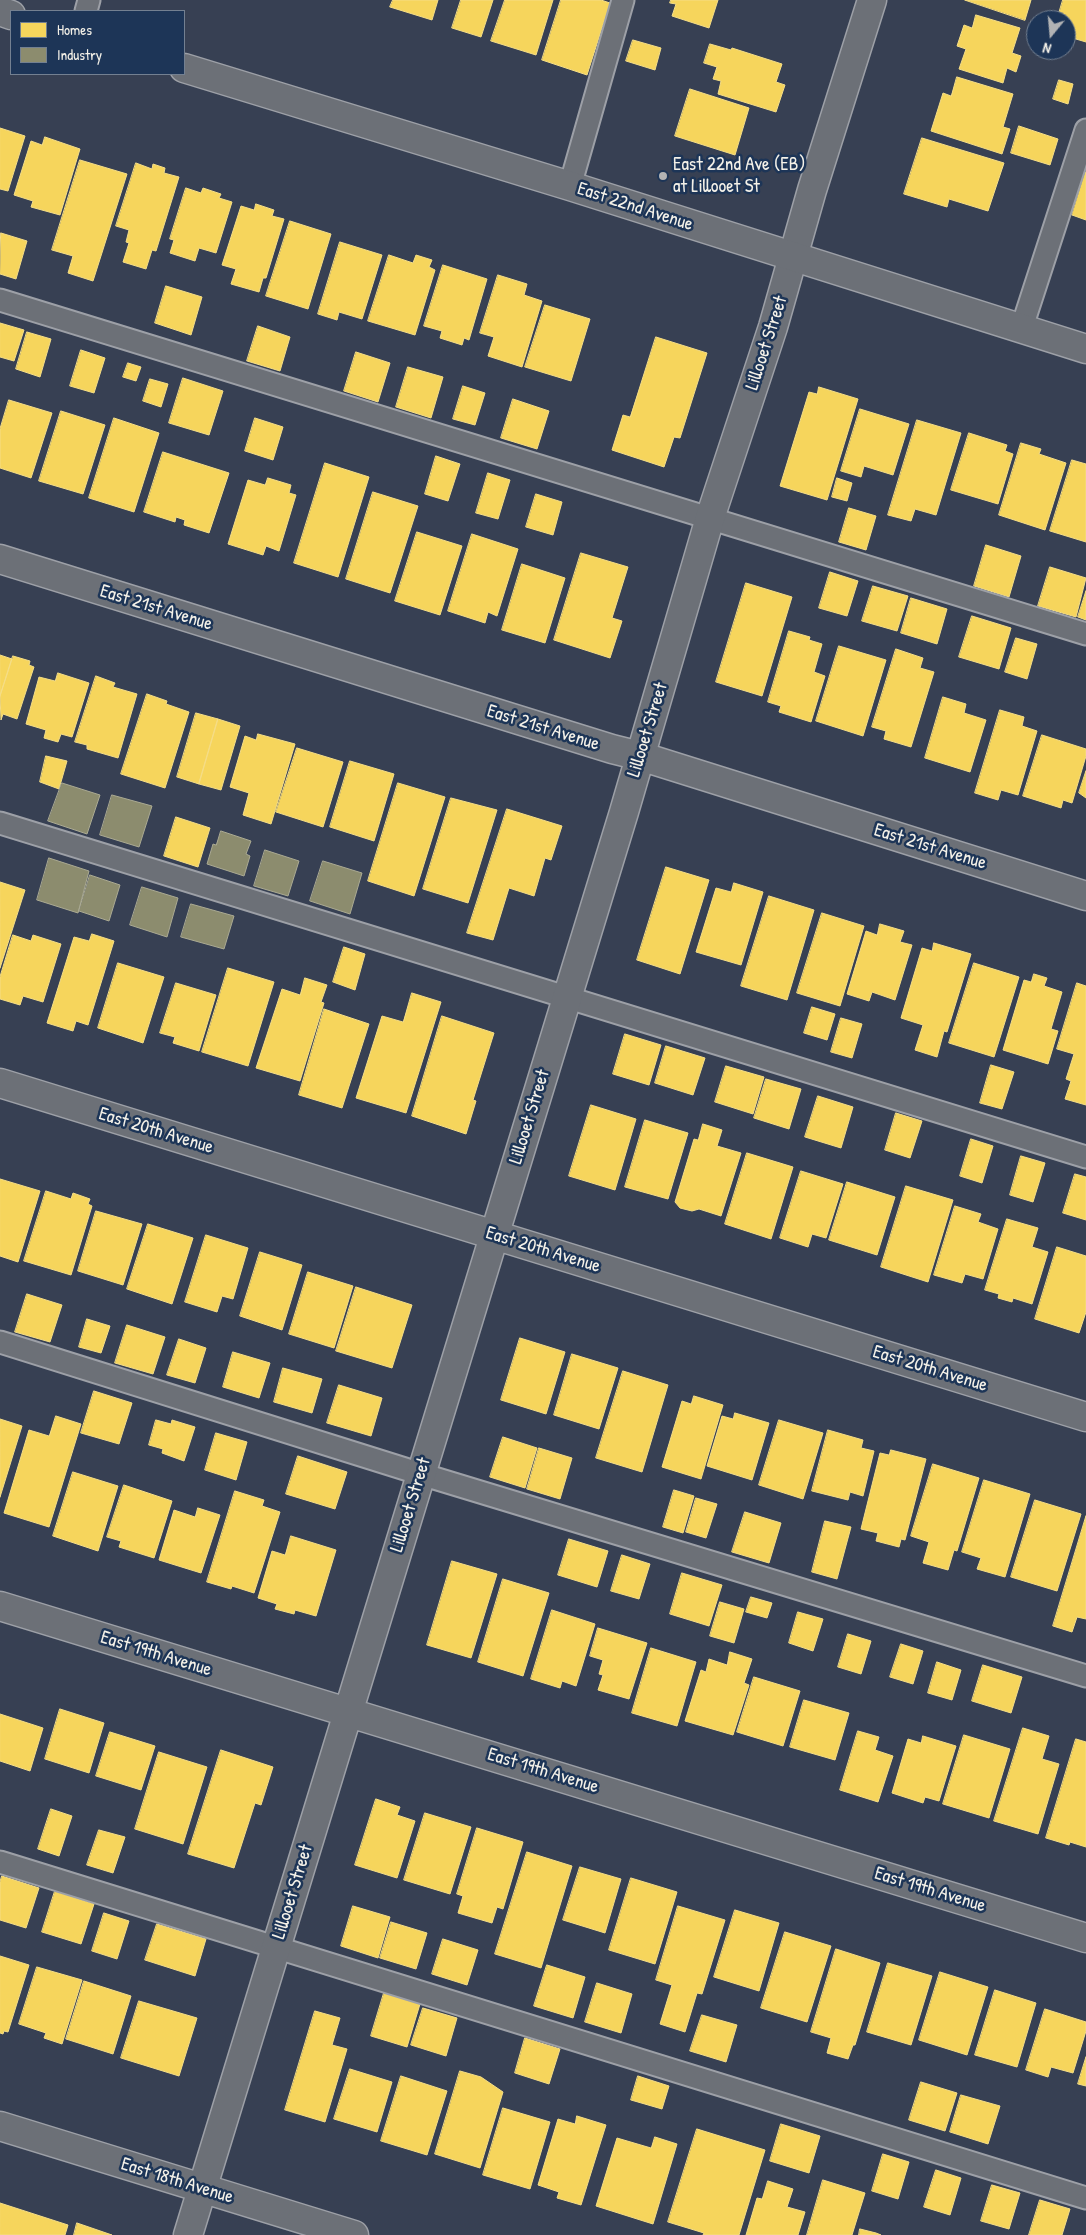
<!DOCTYPE html>
<style>
body{margin:0}
#map{position:relative;width:1086px;height:2235px;overflow:hidden;background:#374053;font-family:"Patrick Hand",sans-serif}
canvas{display:block}
.legend{position:absolute;left:10px;top:10px;width:175px;height:65px;box-sizing:border-box;background:#1d3557;border:1px solid #738091;margin:0;padding:6px 9px;list-style:none;font-size:15px;color:#f4f1e8}
.legend li{display:flex;align-items:center;gap:10px;height:25px}
.legend b{width:25px;border:1px solid #738091}
.north{position:absolute;left:1026px;top:10px;width:50px;height:50px;box-sizing:border-box;background:#1d3557;border:1px solid #738091;border-radius:50%;rotate:197deg;font-size:14px;font-weight:700;line-height:20px;text-align:center;color:#f4f1e8}
.north::after{content:'';display:block;margin:auto;width:18px;height:22px;background:#b2b3b4;clip-path:polygon(50% 0,100% 100%,50% 72%,0 100%)}
</style>
<div id="map">
<canvas width="1086" height="2235"></canvas>
<ul class="legend">
<li><b style="height:14px;background:#f6d55c"></b>Homes</li>
<li><b style="height:14px;background:#8c8c6e"></b>Industry</li>
</ul>
<div class="north">N</div>
</div>
<script>
const c = document.querySelector('canvas').getContext('2d');
c.lineJoin = 'round';
function paint(path, color) {
  c.fillStyle = color;
  c.fill(path, 'evenodd');
}
function stroke(path, color, width, dash) {
  c.strokeStyle = color;
  c.lineWidth = width;
  c.lineCap = dash ? 'butt' : 'round';
  c.setLineDash(dash || []);
  c.stroke(path);
}
function label(font, color, halo, rows, align = 'center') {
  c.font = font + ' "Patrick Hand",sans-serif';
  c.lineWidth = 5;
  c.setLineDash([]);
  c.textBaseline = 'middle';
  c.strokeStyle = halo;
  c.fillStyle = color;
  for (const [text, x, y, turn = 0] of rows) {
    c.save();
    c.translate(x, y);
    c.rotate((+turn || 0) * Math.PI / 180);
    c.textAlign = isNaN(turn) ? turn : align;
    if (halo) c.strokeText(text, 0, 0);
    c.fillText(text, 0, 0);
    c.restore();
  }
}
const homes = new Path2D(`
 M393,0h45l-6,20 -42,-13z
 M461,0h32l-12,37 -29,-9z
 M505,0h48l-17,55 -45,-14z
 M561,0h40l9,3 -23,72 -45,-15z
 M671,0h47l-9,28 -37,-12 4,-12 -6,-1z
 M965,0h66l-6,20z
 M1063,0h23v42l-20,-6v-16h-9z
 M976,15l44,13 -8,25 9,3 -5,16 -9,-4 -4,15 -44,-14 7,-20 -9,-3 7,-21 8,3z
 M633,40l28,8 -6,22 -29,-9z
 M710,44l21,6 1,-2 50,16 -6,18 9,3 -9,27 -58,-18 3,-13 -8,-2 4,-12 -13,-4z
 M957,77l56,17 -10,33 7,2 -8,25 -71,-23 12,-38 8,3z
 M1059,80l14,4 -5,20 -15,-5z
 M690,89l59,19 -14,47 -60,-19z
 M1019,126l39,13 -8,26 -39,-12z
 M0,128l25,8 -17,55 -8,-2z
 M45,137l35,12 -20,66 -29,-8 2,-6 -19,-6 17,-54 11,4z
 M922,138l82,25 -16,48 -39,-12 -2,8 -43,-13z
 M80,160l47,14 -34,107 -25,-8 5,-17 -21,-6z
 M136,163l16,6 1,-5 12,4 -1,5 15,4 -23,74 -4,-1 -6,19 -23,-7 6,-19 -3,-1 3,-12 -13,-4z
 M1085,172h1v48l-14,-5z
 M186,188l15,5 2,-5 18,6 -2,4 13,4 -16,51 -17,-5 -4,13 -25,-8 4,-13 -4,-1z
 M256,204l18,6 -2,6 12,3 -18,59h-3l-4,14 -28,-8 5,-15 -14,-4 19,-59 13,4z
 M290,221l41,13 -23,75 -42,-13z
 M1,233l26,8 -11,38 -16,-5z
 M340,242l42,13 -20,64 -23,-7 -2,8 -19,-6z
 M389,255l24,8 3,-8 16,5 -3,7 6,3 -20,65 -47,-14z
 M443,265l44,14 -18,61 -5,-2 -2,7 -22,-7 2,-7 -18,-5z
 M498,275l29,9 -3,11 18,6 -20,66 -34,-11 6,-19 -14,-4z
 M166,286l36,11 -11,38 -36,-12z
 M545,305l45,14 -19,62 -46,-14z
 M0,323l24,7 -10,31 -14,-4z
 M258,326l32,11 -10,34 -33,-10z
 M27,332l24,7 -11,38 -24,-8z
 M656,337l51,16 -27,85 -6,-1 -10,30 -52,-17 11,-35 7,2z
 M81,350l24,8 -11,35 -24,-7z
 M356,352l34,11 -12,39 -34,-11z
 M128,363l13,4 -5,14 -13,-4z
 M408,367l35,10 -12,41 -35,-11z
 M183,378l40,13 -14,44 -40,-12z
 M150,379l18,5 -7,23 -18,-6z
 M463,386l22,7 -10,32 -22,-6z
 M819,387l39,12 -31,101 -47,-14 29,-94 8,2z
 M513,399l36,12 -12,38 -36,-11z
 M9,400l43,13 -21,65 -31,-10v-39z
 M860,409l49,15 -16,51 -29,-9 -3,11 -20,-6z
 M61,411l44,14 -22,69 -44,-13z
 M114,418l45,15 -25,79 -45,-14z
 M255,418l28,9 -10,33 -28,-9z
 M917,420l44,13 -25,82 -21,-6 -4,12 -23,-6z
 M969,433l38,12 -2,6 8,3 -15,50 -47,-14z
 M1021,443l20,6 -2,5 27,9 -21,67 -46,-15z
 M163,452l66,21 -20,60 -25,-8 1,-5 -9,-3 -1,5 -31,-10z
 M436,456l24,8 -12,37 -23,-7z
 M1072,460l14,4v78l-36,-11z
 M325,463l44,14 -31,100 -44,-14z
 M488,473l22,7 -12,39 -22,-6z
 M268,478l23,7 -2,8 7,2 -17,56 -13,-5 -3,9 -35,-11 20,-64 17,5z
 M837,478l15,5 -5,18 -15,-4z
 M373,492l45,14 -28,87 -44,-14z
 M536,494l26,8 -9,33 -27,-8z
 M849,508l27,8 -10,34 -27,-8z
 M417,532l45,14 -22,69 -45,-14z
 M472,534l46,15 -21,67 -9,-4 -3,11 -37,-12z
 M986,545l35,11 -12,41 -35,-11z
 M581,553l47,14 -16,51 10,3 -12,37 -56,-18z
 M522,564l43,14 -20,65 -43,-13z
 M1050,567l36,11 -10,39 -38,-11z
 M830,572l28,9 -11,35 -28,-8z
 M746,583l46,14 -30,99 -46,-14z
 M873,586l35,10 -11,35 -35,-10z
 M1086,591v29l-8,-3z
 M911,598l36,11 -10,35 -36,-11z
 M972,616l39,12 -12,41 -40,-12z
 M789,631l21,6 -1,3 13,4 -8,28 11,4 -14,46 -32,-10 2,-6 -13,-4z
 M1016,638l21,6 -10,35 -22,-7z
 M839,646l47,14 -23,76 -47,-15z
 M896,649l27,9 -3,10 14,4 -23,75 -27,-8 2,-8 -14,-4z
 M0,655l12,4 -12,37z
 M13,656l17,5 -1,4 5,2 -17,52 -14,-5 -2,6 -1,-24z
 M58,673l31,10 -17,54 -11,-3 -3,8 -14,-4 2,-8 -20,-6 13,-47 16,4z
 M96,676l19,7 -2,4 24,7 -19,64 -31,-9v-4l-12,-3z
 M147,694l20,7 -1,3 23,8 -24,76 -44,-14z
 M943,697l23,7 -2,9 22,7 -16,52 -45,-14z
 M1000,710l24,7 -2,9 15,5 -19,64 -17,-5 -3,10 -23,-7z
 M196,713l22,6 -19,65 -22,-7z
 M218,719l22,7 -19,64 -22,-6z
 M258,734l37,10 -24,80 -28,-9 6,-22 -19,-6 15,-51 11,4z
 M1042,735l44,14v7l-14,47 -9,-3 -2,8 -38,-12z
 M297,748l46,14 -20,65 -47,-15z
 M46,756l21,5 -8,28 -19,-7z
 M350,761l44,13 -20,67 -44,-14z
 M1086,771v27l-7,-5z
 M398,783l47,14 -31,99 -46,-15z
 M451,798l46,12 -29,93 -45,-14z
 M507,809l55,17 -11,34 -6,-2 -11,38 -25,-8 -16,52 -26,-7z
 M176,817l34,11 -12,39 -34,-11z
 M666,867l43,13 -29,94 -43,-14z
 M0,882l25,8 -25,78z
 M734,883l29,9 -22,73 -45,-13 20,-64 15,4z
 M769,896l45,14 -27,90 -46,-14z
 M822,913l42,13 -24,80 -43,-13z
 M880,924l24,7 -4,11 12,3 -17,55 -23,-8 -3,9 -22,-7 19,-63 11,4z
 M92,934l22,7 -26,84 -12,-4 -3,10 -26,-8 27,-86 15,4z
 M13,935l18,6 2,-6 28,9 -18,58 -20,-6 -3,9 -20,-6v-22z
 M934,943l37,11 -24,78 -3,-1 -7,26 -22,-7 8,-25 -22,-7 21,-70 10,3z
 M344,947l21,7 -10,36 -22,-8z
 M118,963l46,14 -21,66 -45,-15z
 M974,963l45,14 -25,80 -45,-14z
 M228,968l46,14 -26,84 -46,-14z
 M1034,974l13,4 -3,8 18,6 -11,37 7,2 -10,33 -45,-14 21,-70 7,2z
 M305,978l22,7 -6,17 3,1 -24,78 -44,-13 26,-79 18,6z
 M176,983l40,12 -17,56 -26,-8 2,-6 -15,-4z
 M1077,983l9,3v119l-21,-6 6,-18 -5,-2 8,-25 -17,-5z
 M412,993l29,9 -35,111 -50,-15 26,-82 21,6z
 M812,1007l23,7 -8,26 -23,-7z
 M324,1009l45,15 -27,84 -43,-13z
 M442,1016l52,17 -21,67 3,1 -10,33 -54,-18z
 M841,1018l21,6 -10,34 -21,-6z
 M625,1034l36,11 -12,40 -36,-11z
 M666,1046l39,12 -12,37 -38,-12z
 M991,1065l23,7 -12,37 -22,-6z
 M726,1066l38,11 -11,37 -38,-12z
 M766,1079l35,10 -12,40 -35,-11z
 M818,1096l35,11 -12,41 -36,-11z
 M591,1105l45,14 -21,71 -46,-14z
 M896,1113l26,8 -12,37 -25,-8z
 M645,1120l43,13 -20,66 -43,-12z
 M703,1124l19,6 -5,16 24,7 -20,63 -22,-7 -7,2 -12,-3 -5,-6 19,-63 4,1z
 M971,1139l22,7 -11,37 -22,-7z
 M747,1153l46,14 -22,72 -46,-15z
 M1021,1156l24,7 -12,39 -23,-7z
 M801,1171l42,13 -17,54 -14,-4 -4,13 -28,-9z
 M1075,1174l11,3v43l-23,-7z
 M0,1179l40,12 -22,71 -18,-6z
 M847,1182l48,15 -18,58 -48,-15z
 M906,1186l47,14 -25,82 -47,-15z
 M46,1191l25,8 2,-6 17,6 -2,5 4,2 -21,69 -47,-14z
 M955,1206l26,8 -3,8 20,7 -15,50 -18,-5 -3,9 -28,-8z
 M96,1211l46,13 -19,61 -45,-14z
 M1007,1219l31,9 -6,19 16,5 -16,52 -19,-6 -1,4 -14,-4 1,-4 -14,-4z
 M148,1224l45,14 -21,66 -45,-15z
 M206,1235l42,13 -15,51 -11,-3 -5,16 -32,-10z
 M1057,1247l29,9v56l-7,21 -44,-14z
 M260,1252l42,13 -20,65 -42,-14z
 M308,1272l45,14 -19,62 -45,-14z
 M356,1287l56,18 -20,63 -56,-17z
 M27,1294l35,11 -12,37 -35,-10z
 M87,1319l23,7 -9,27 -22,-6z
 M127,1325l38,12 -12,37 -38,-11z
 M520,1338l45,14 -19,62 -45,-14z
 M179,1339l27,9 -11,35 -28,-8z
 M233,1352l37,11 -11,35 -36,-11z
 M572,1354l46,14 -19,61 -45,-14z
 M283,1368l39,11 -10,34 -38,-11z
 M623,1371l45,14 -26,87 -46,-14z
 M339,1385l43,13 -11,38 -44,-13z
 M94,1391l38,12 -13,41 -38,-11z
 M694,1396l29,9 -22,74 -39,-12 20,-66 9,3z
 M735,1413l34,10 -17,57 -45,-14 15,-50 11,3z
 M56,1416l25,8 -32,103 -45,-14 25,-83 20,6z
 M0,1419l22,7 -22,71z
 M156,1420l15,4 1,-4 23,7 -11,34 -22,-8 1,-4 -14,-4z
 M779,1420l44,13 -20,66 -44,-14z
 M828,1430l35,10 -2,8 13,3 -11,45 -13,-4 -2,8 -36,-9z
 M216,1433l31,9 -11,38 -31,-10z
 M503,1437l34,11 -12,40 -35,-11z
 M539,1448l33,10 -12,41 -33,-10z
 M891,1450l35,9 -21,81 -4,-1 -2,8 -23,-6 2,-8 -17,-4 19,-76 9,2z
 M298,1456l49,16 -12,37 -49,-15z
 M933,1464l46,14 -22,73 -3,-1 -6,20 -25,-7 6,-21 -18,-6z
 M73,1472l45,14 -20,65 -45,-15z
 M984,1480l46,14 -25,83 -28,-8 4,-11 -19,-6z
 M124,1485l48,16 -18,57 -35,-11 2,-6 -14,-4z
 M674,1490l20,6 -11,37 -20,-6z
 M235,1491l29,9 -2,6 18,6 -26,81 -22,-7 -1,3 -24,-7z
 M696,1498l21,6 -11,34 -20,-6z
 M1035,1500l46,14 -24,77 -46,-14z
 M198,1508l22,7 -19,58 -42,-13 15,-50 21,7z
 M745,1512l36,11 -12,40 -37,-11z
 M1086,1516v103l-9,-2 -5,15 -19,-6z
 M825,1521l26,6 -14,52 -25,-7z
 M291,1536l45,14 -20,66 -21,-6 -1,4 -19,-5 2,-5 -19,-6 14,-47 13,4z
 M569,1539l39,12 -11,36 -39,-12z
 M622,1555l28,9 -11,35 -28,-8z
 M452,1561l45,13 -26,84 -44,-13z
 M682,1573l40,12 -13,41 -39,-12z
 M503,1579l46,14 -26,83 -45,-14z
 M751,1597l21,6 -5,15 -21,-6z
 M720,1602l24,7 -10,34 -24,-7z
 M552,1610l43,14 -19,62 -14,-5 -2,7 -29,-9z
 M798,1612l25,7 -10,32 -24,-8z
 M598,1628l49,15 -18,56 -31,-9 5,-15 -4,-1 4,-14 -13,-4z
 M848,1634l23,7 -10,33 -23,-7z
 M901,1644l22,7 -10,33 -23,-7z
 M651,1648l45,14 -19,64 -45,-13z
 M730,1652l22,7 -8,24 5,2 -16,50 -48,-14 16,-51 5,2 3,-13 18,6z
 M937,1662l24,8 -9,30 -24,-7z
 M983,1665l39,12 -11,36 -39,-12z
 M754,1677l46,14 -17,55 -46,-14z
 M804,1700l45,13 -14,47 -45,-13z
 M60,1709l44,14 -15,50 -44,-14z
 M0,1714l43,14 -13,43 -30,-10z
 M1023,1728l26,8 -7,23 17,5 -21,70 -44,-13z
 M858,1731l21,6 -4,13 18,6 -15,46 -38,-12z
 M110,1732l45,14 -14,44 -45,-14z
 M964,1735l46,14 -21,69 -46,-14z
 M923,1736l33,10 -17,55 -14,-4 -2,6 -31,-10 16,-54 13,4z
 M1076,1739l10,3v105l-16,-5 -1,3 -23,-7z
 M221,1750l52,17 -12,38 -6,-2 -21,65 -46,-14z
 M159,1752l48,15 -24,77 -48,-15z
 M376,1799l24,8 -3,8 18,6 -18,57 -42,-13z
 M51,1809l21,7 -13,40 -21,-7z
 M425,1813l46,14 -21,67 -46,-14z
 M477,1828l46,14 -20,67 -6,-2 -5,16 -34,-10 5,-17 -6,-2z
 M99,1830l26,7 -12,36 -26,-8z
 M527,1852l45,14 -31,102 -46,-14z
 M580,1867l41,12 -16,54 -42,-13z
 M2,1876l37,12 -13,40 -26,-8v-38z
 M631,1878l46,14 -22,72 -46,-14z
 M55,1891l39,13 -13,40 -39,-12z
 M353,1906l37,11 -12,41 -37,-12z
 M678,1906l47,14 -23,74 -5,-1 -12,39 -25,-8 12,-39 -16,-5z
 M735,1910l44,13 -20,68 -45,-14z
 M104,1913l25,8 -12,38 -25,-8z
 M391,1922l36,11 -11,36 -36,-11z
 M157,1924l49,15 -11,37 -50,-16z
 M785,1932l46,14 -24,76 -46,-14z
 M443,1939l35,11 -11,35 -35,-11z
 M836,1949l44,14 -25,82h-2l-5,14 -21,-6 4,-15 -20,-6z
 M0,1956l29,9 -21,67 -4,-1 -1,3 -3,-1z
 M888,1963l44,13 -21,69 -44,-13z
 M547,1965l38,12 -12,41 -39,-12z
 M37,1967l45,13 -20,64 -18,-6 2,-5 -27,-9z
 M940,1972l48,15 -21,68 -48,-15z
 M84,1981l47,15 -18,58 -47,-15z
 M597,1983l35,11 -11,39 -36,-11z
 M995,1990l41,13 -19,64 -42,-12z
 M384,1993l36,11 -13,43 -36,-11z
 M139,2001l58,17 -18,58 -58,-18z
 M423,2008l34,10 -11,38 -35,-11z
 M1045,2009l41,13v9l-13,42 -22,-6 -3,10 -22,-7z
 M315,2011l25,7 -8,27 15,4 -22,73 -40,-12z
 M702,2015l35,10 -11,37 -36,-11z
 M525,2038l35,11 -11,35 -34,-11z
 M1086,2057v29l-8,-2z
 M350,2069l42,13 -15,50 -43,-13z
 M460,2071l21,6 22,15 -23,76 -45,-14z
 M401,2076l46,15 -20,64 -46,-14z
 M638,2076l31,10 -7,23 -31,-9z
 M921,2082l36,11 -12,38 -36,-11z
 M961,2095l39,11 -12,38 -38,-12z
 M503,2108l47,14 -20,67 -47,-14z
 M577,2116l29,9 -25,80 -24,-7 2,-6 -21,-7 20,-66 17,5z
 M781,2124l39,12 -11,37 -39,-12z
 M697,2129l68,21 -26,85h-36l1,-2 -36,-11z
 M655,2137l22,7 -24,80 -57,-18 21,-68 34,10z
 M883,2154l26,8 -11,37 -26,-8z
 M936,2170l25,8 -11,37 -26,-8z
 M823,2180l42,13 -13,42h-45z
 M768,2181l25,8 -6,18 18,5 -7,23h-52l11,-37 5,1z
 M992,2185l28,8 -11,36 -28,-8z
 M1040,2200l30,9 -8,26h-33z
 M0,2203l68,22 -3,10h-65z
 M77,2223l35,12h-38z
 M860,2229l16,4 5,2h-22z`);
const industry = new Path2D(`
 M62,783l38,12 -13,39 -39,-13z
 M112,795l40,11 -13,41 -39,-12z
 M221,831l30,10 -5,13 4,2 -6,20 -37,-12 6,-20 3,1z
 M265,850l34,11 -11,35 -34,-10z
 M49,858l40,13 -11,42 -41,-13z
 M323,861l39,12 -12,41 -40,-13z
 M90,875l30,10 -11,36 -30,-10z
 M142,887l36,11 -11,39 -37,-12z
 M191,904l43,12 -10,33 -43,-12z`);
const service = new Path2D(`
 M86,11l3,-11
 M570,186l53,-186
 M0,300l1086,334
 M1021,330l65,-200
 M0,823l1086,334
 M0,1342l421,132 665,202
 M0,1862l1086,336`);
const minor = new Path2D(`
 M0,559l612,190 28,7 446,140
 M0,1083l1086,334
 M0,1606l1086,332
 M0,2126l354,109
 M188,2235l436,-1423 86,-294 63,-191 39,-137 60,-190`);
const tertiary = new Path2D(`
 M0,11l11,4
 M184,68l386,118 516,163`);
const markers = [
 [663,176,5,"#b2b3b4"]
];
const poiNames = [
 ["East 22nd Ave (EB)",673,165],
 ["at Lillooet St",673,187]
];
const streetNames = [
 ["East 22nd Avenue",635,207,18],
 ["Lillooet Street",767,343,-72],
 ["East 21st Avenue",156,608,17],
 ["East 21st Avenue",543,728,17],
 ["Lillooet Street",648,730,-73],
 ["East 21st Avenue",930,847,17],
 ["Lillooet Street",530,1117,-73],
 ["East 20th Avenue",156,1131,17],
 ["East 20th Avenue",543,1250,17],
 ["East 20th Avenue",930,1369,17],
 ["Lillooet Street",411,1505,-73],
 ["East 19th Avenue",156,1654,17],
 ["East 19th Avenue",543,1771,17],
 ["East 19th Avenue",930,1890,17],
 ["Lillooet Street",293,1892,-73],
 ["East 18th Avenue",177,2181,17]
];
paint(homes, '#f6d55c');
stroke(homes, '#f5dd86', 1);
paint(industry, '#8c8c6e');
stroke(industry, '#abaa93', 1);
stroke(service, '#9da0a7', 25);
stroke(minor, '#9da0a7', 31);
stroke(tertiary, '#9da0a7', 31);
stroke(service, '#6c7077', 21);
stroke(minor, '#6c7077', 28);
stroke(tertiary, '#6c7077', 28);
for (const [x, y, r, color] of markers) {
  const dot = new Path2D();
  dot.arc(x, y, r, 0, 2 * Math.PI);
  c.fillStyle = color;
  c.fill(dot);
  stroke(dot, '#1d3557', 2);
}
label('19px', '#f4f1e8', '#1d3557', poiNames, 'left');
label('19px', '#f4f1e8', '#1d3557', streetNames);
</script>
